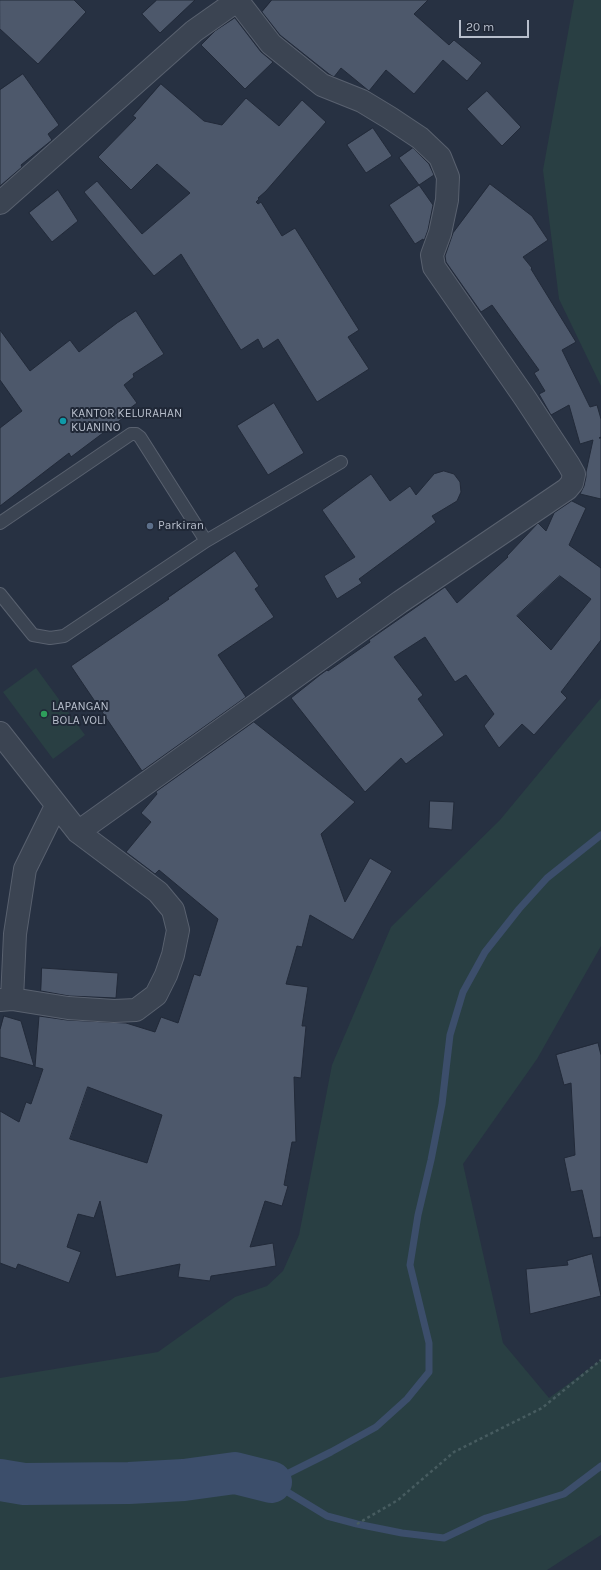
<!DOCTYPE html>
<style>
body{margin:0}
#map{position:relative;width:601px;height:1570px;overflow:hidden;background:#273142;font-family:Karla,sans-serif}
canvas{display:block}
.scale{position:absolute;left:459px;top:20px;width:70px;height:18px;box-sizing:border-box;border:2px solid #b8bfcc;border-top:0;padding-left:5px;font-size:12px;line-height:14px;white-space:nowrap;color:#b8bfcc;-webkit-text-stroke:3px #202837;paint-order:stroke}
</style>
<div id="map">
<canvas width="601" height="1570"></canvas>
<div class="scale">20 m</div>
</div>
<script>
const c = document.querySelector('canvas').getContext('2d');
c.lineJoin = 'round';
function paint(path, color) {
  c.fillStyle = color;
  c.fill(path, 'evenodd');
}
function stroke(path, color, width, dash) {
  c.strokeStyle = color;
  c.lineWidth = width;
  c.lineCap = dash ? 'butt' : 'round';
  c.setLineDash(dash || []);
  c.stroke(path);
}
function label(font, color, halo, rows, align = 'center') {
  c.font = font + ' Karla,sans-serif';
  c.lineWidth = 4;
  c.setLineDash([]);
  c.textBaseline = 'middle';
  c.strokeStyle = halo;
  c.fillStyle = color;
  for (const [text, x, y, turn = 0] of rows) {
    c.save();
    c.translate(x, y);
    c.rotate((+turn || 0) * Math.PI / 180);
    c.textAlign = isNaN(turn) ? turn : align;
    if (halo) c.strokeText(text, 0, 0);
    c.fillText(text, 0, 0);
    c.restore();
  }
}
const green = new Path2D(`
 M574,0h27v386l-42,-87 -16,-129z
 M36,668l49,67 -32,24 -50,-67z
 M601,698v248l-64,113 -74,105 40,179 46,55 52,-38v175l-54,35h-547v-192l158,-26 77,-55 32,-11 16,-15 16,-36 33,-170 59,-138 109,-107z`);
const stream = new Path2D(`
 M271,1482l60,-30 45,-25 31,-28 22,-27v-29l-19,-78 8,-50 13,-55 11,-56 8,-69 13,-43 22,-40 34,-43 28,-31 54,-43
 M271,1482l56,34 30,8 45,9 42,5 42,-20 78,-24 37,-28`);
const river = new Path2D(`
 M0,1480l24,4 105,-1 55,-3 51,-7 36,9`);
const building = new Path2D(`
 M0,0h74l12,12 -48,52 -38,-35z
 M157,0h38l-35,33 -18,-19z
 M272,0h156l-14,14 35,31 5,-5 28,23 -15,18 -24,-21 -29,34 -28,-24 -17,21 -28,-23 -7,9 -5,-3 -49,-39 -18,-23z
 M235,18l26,34 12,10 -28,27 -44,-44 14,-14z
 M23,74l36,51 -11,9 4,6 -31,25 1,2 -22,19v-96z
 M161,84l43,37 18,4 24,-27 33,28 23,-26 24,22 -60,69 -8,7 1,1 -3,3 2,2 3,-2 21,34 13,-8 64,102 -11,7 21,32 -52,33 -39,-63 -15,10 -5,-10 -17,11 -60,-96 -27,22 -70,-84 13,-11 45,53 48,-41 -33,-29 -26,26 -33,-33 38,-39 -3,-2z
 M487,91l34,36 -19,19 -35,-37z
 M373,128l19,28 -26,17 -19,-28z
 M413,148l16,16 5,11 -15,10 14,20 -5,25 -4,11 -1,-2 -8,5 -26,-39 30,-20 -20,-27z
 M490,184l42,32 16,24 -25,17 9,11 -1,1 45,73 -14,8 28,57 7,-2 4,14v18l-2,1h2v61l-21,-5 4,-8 2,-9v-5l7,-32 -13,4 -11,-39 -18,10 -12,-21 6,-3 -11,-18 5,-3 -47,-65 -11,7 -35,-50 -1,-6 8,-23z
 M58,190l20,31 -26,21 -23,-29z
 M136,311l28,43 -31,20 1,3 -10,8 13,18 -12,9 2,3 -56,42 -2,-4 -69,53v-78l22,-17 -22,-31v-50l30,41 40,-31 9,12 38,-29z
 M274,403l30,50 -36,22 -31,-49z
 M444,471l10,3 6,8 1,10 -4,9 -25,15 4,6 -77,57 3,4 -25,16 -13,-23 31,-19 -33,-47 49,-36 19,27 20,-15 6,9 18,-21z
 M572,501l14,7 -17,37 32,23v72l-40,52 6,6 -33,37 -12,-11 -23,24 -15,-22 10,-12 -28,-39 -11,7 -30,-45 -31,20 29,38 -5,4 26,36 -38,29 -5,-6 -36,34 -74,-94 29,-23 7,-5 1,1 42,-29 -1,-2 76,-53 12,16 51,-46 -1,-1 31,-33 8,8 8,-18zM560,576l31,23 -40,51 -34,-34z
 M235,551l24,35 -4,3 19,28 -56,38 28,42 -104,74 -71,-105 98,-67 -1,-1z
 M254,722l101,80 -34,32 24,68 25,-44 22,13 -39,69 -43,-25 -8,32 -5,-1 -11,38 22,3 -6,39h4l-5,52 -7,-1 2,65h-4l-8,43 4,1 -6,20 -17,-5 -15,46 23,-4 3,23 -65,10 -1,5 -32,-4 2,-13 -64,13 -16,-76 -6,17 -16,-4 -11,33 14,5 -12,31 -51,-19 -2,5 -16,-6v-152l19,11 7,-20 5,2 12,-35 -8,-2 4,-51 28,4 59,3 29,9 6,-15 17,6 16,-49 6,2 18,-57 -59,-49 -4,4 -29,-22 25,-30 -10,-9 16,-19 -1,-2zM88,1087l74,28 -15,48 -77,-24z
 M430,801l24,1 -2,28 -23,-2z
 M42,968l76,5 -2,25 -47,-2 -28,-5z
 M4,1016l17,5 13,45 -34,-9v-27z
 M598,1043l3,12v182l-8,1 -11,-48 -11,2 -7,-34 11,-3 -4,-72 -7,2 -8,-30z
 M592,1254l9,42 -71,18 -4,-45 42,-4 -1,-4z`);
const path = new Path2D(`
 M357,1524l41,-24 56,-48 88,-44 59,-48`);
const lane = new Path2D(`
 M0,523l131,-89h5l4,3 66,104
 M0,594l33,41 17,3 14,-2 142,-95 135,-79`);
const street = new Path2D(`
 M0,203l194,-172 44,-31
 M0,733l78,99 80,60 15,18 5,20 -5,25 -7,20 -10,20 -20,15 -22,1 -46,-3 -56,-9 -12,1
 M78,832l322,-230 167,-113 5,-6 2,-9 -5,-9 -44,-67 -91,-131 -2,-12 8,-22 7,-33 1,-23 -8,-20 -20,-19 -30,-20 -28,-17 -40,-16 -51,-41 -34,-44
 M12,999l3,-65 10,-65 31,-63`);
const markers = [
 [63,421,4,"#0f9aa8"],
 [150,526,4,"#5c6f8a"],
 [44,714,4,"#2e9e5b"]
];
const poiNames = [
 ["KANTOR KELURAHAN",71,414],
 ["KUANINO",71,428],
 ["Parkiran",158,526],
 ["LAPANGAN",52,707],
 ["BOLA VOLI",52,721]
];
paint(green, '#293f43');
stroke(stream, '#3c4e6b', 7);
stroke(river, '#3c4e6b', 42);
paint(building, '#4d586b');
stroke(building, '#222a39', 1);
stroke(lane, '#59616f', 14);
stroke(street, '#59616f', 24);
stroke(path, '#475c60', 2.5, [3, 3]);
stroke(lane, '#3b4452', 12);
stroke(street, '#3b4452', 22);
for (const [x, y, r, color] of markers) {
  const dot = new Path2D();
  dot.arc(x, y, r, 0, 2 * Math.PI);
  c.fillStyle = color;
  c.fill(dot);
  stroke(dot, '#202837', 1.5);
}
label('12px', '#b8bfcc', '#202837', poiNames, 'left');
</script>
